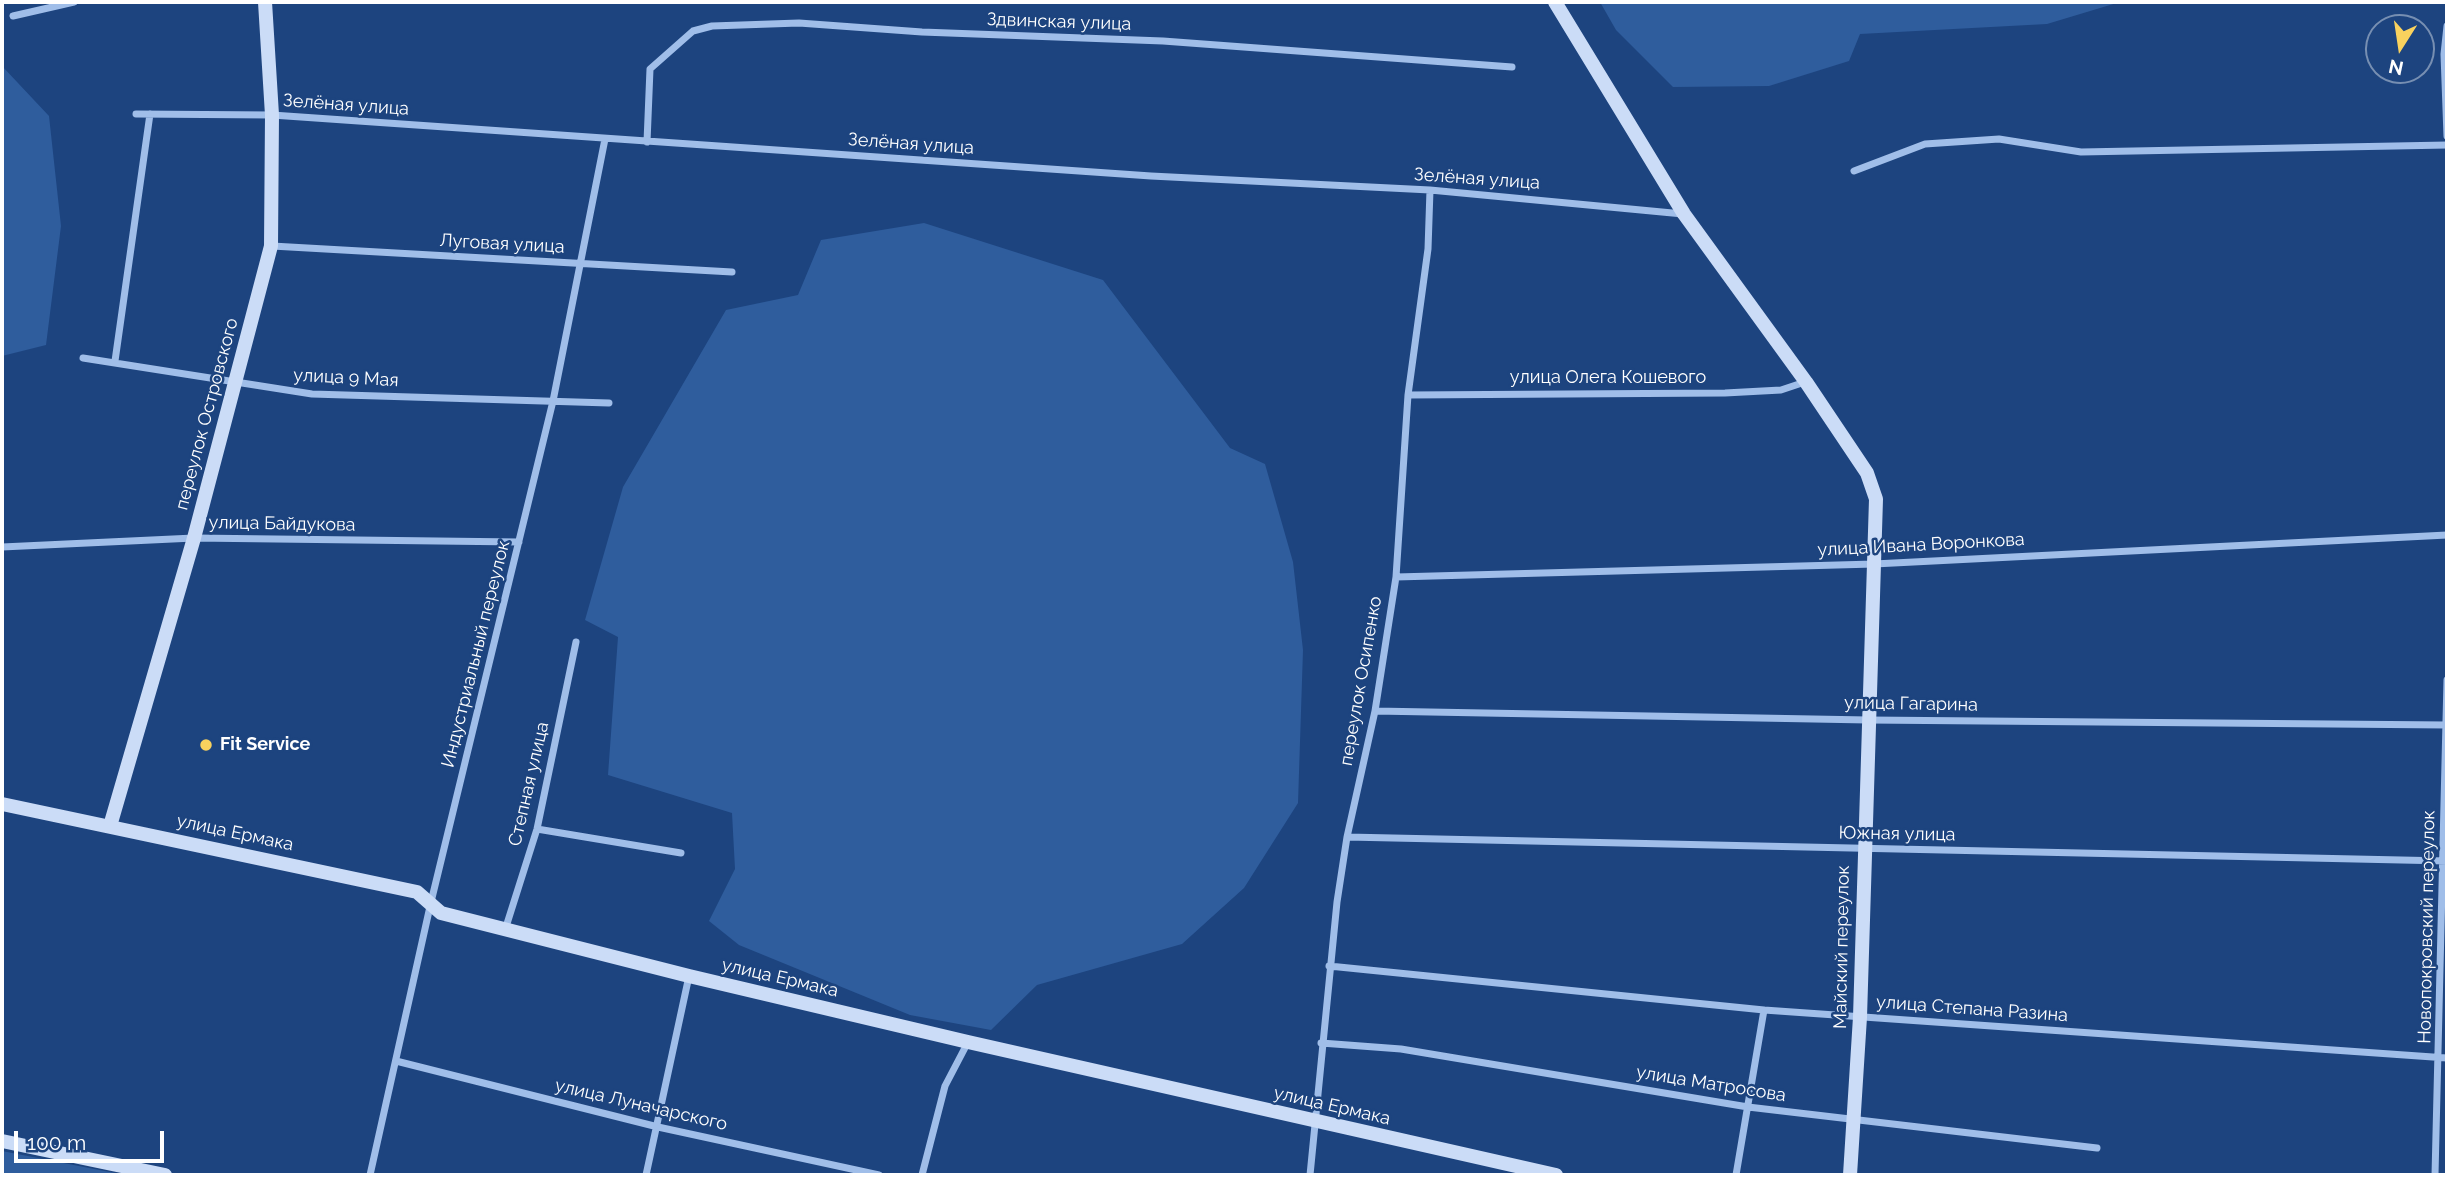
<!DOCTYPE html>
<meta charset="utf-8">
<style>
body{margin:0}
#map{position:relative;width:2449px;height:1177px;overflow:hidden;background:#1d447f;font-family:Raleway,sans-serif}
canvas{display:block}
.frame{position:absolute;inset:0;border:4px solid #fff;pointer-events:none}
.north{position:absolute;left:2365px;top:14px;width:70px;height:70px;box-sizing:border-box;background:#1d447f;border:2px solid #778fb2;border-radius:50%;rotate:192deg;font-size:19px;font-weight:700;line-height:28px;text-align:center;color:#fff}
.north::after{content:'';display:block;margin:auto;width:24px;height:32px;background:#f9d25e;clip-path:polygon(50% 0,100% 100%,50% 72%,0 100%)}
.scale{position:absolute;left:14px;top:1131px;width:150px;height:32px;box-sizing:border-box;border:4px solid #fff;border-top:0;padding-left:9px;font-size:21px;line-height:24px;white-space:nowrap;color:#fff;-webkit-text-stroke:5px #1d447f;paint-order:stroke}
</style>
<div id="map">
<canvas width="2449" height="1177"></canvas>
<div class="frame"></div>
<div class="north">N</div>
<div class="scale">100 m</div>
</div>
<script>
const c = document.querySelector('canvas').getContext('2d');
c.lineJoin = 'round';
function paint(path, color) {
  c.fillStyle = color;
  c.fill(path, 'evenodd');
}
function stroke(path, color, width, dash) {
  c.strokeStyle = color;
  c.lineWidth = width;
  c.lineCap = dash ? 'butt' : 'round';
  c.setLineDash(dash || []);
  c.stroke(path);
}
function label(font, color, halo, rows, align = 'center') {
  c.font = font + ' Raleway,sans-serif';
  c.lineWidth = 5;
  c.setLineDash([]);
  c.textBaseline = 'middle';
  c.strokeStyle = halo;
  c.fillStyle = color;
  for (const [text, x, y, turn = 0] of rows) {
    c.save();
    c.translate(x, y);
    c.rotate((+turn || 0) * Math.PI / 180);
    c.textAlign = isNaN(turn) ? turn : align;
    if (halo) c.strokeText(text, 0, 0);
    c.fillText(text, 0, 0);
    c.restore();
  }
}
const green = new Path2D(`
 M1600,2h520l-73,22 -187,10 -11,27 -80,25 -96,1 -57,-57z
 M2,66l47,50 12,110 -15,119 -44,11z
 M924,223l179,57 127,168 35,16 28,98 10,88 -5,153 -54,85 -62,56 -145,41 -46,45 -81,-15 -171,-70 -30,-24 26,-52 -3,-56 -124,-38 10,-138 -33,-17 38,-133 103,-177 72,-15 23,-55z
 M2,1151l123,24h-123z`);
const street = new Path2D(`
 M13,16l61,-14
 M2447,26l-3,28 3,82
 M136,114l136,1 879,61 279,14 253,24
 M647,142l3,-73 43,-38 19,-5 87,-3 123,9 241,9 349,26
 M1854,171l71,-27 74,-5 82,13 366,-7
 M272,246l460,26
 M83,358l229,36 297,9
 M115,361l35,-247
 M1408,395l317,-2 56,-3 24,-8
 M2,547l192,-9 325,4
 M1396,577l478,-13 573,-29
 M1375,711l493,9 579,5
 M537,829l144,24
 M1347,837l1100,24
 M505,930l32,-101 39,-187
 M1329,966l435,44 683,48
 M1321,1043l80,6 347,58 349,41
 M396,1061l262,66 221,48
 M370,1175l61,-273 122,-501 52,-262
 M646,1175l43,-199
 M922,1175l23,-89 23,-44
 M1310,1175l27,-273 10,-65 28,-126 21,-134 12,-182 20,-146 2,-59
 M1736,1175l28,-165
 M2435,1175l12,-495`);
const secondary = new Path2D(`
 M1555,2l129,212 122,168 61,91 9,26 -16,518 -10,158
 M2,804l415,88 24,21 248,63 279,66 588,133
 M110,826l84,-288 77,-292 1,-131 -7,-113
 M2,1141l163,34`);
const markers = [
 [206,745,7,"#f9d25e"]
];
const streetNames = [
 ["Здвинская улица",1059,22,2],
 ["Зелёная улица",346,105,4],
 ["Зелёная улица",911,144,4],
 ["Зелёная улица",1477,179,4],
 ["Луговая улица",502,244,3],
 ["улица 9 Мая",346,378,3],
 ["улица Олега Кошевого",1608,378],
 ["переулок Островского",207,414,-75],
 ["улица Байдукова",282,524,1],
 ["улица Ивана Воронкова",1921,545,-3],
 ["Индустриальный переулок",476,654,-76],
 ["переулок Осипенко",1361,681,-80],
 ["улица Гагарина",1911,704,1],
 ["Степная улица",529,784,-77],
 ["улица Ермака",235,833,12],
 ["Южная улица",1897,834,1],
 ["Новопокровский переулок",2427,927,-89],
 ["Майский переулок",1842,947,-89],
 ["улица Ермака",780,978,13],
 ["улица Степана Разина",1972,1009,4],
 ["улица Матросова",1711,1084,9],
 ["улица Луначарского",641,1105,13],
 ["улица Ермака",1332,1106,13]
];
const poiNames = [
 ["Fit Service",220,745]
];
paint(green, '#2f5d9d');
stroke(street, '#a0bee9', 7);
stroke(secondary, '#cbdcf7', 14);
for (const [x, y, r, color] of markers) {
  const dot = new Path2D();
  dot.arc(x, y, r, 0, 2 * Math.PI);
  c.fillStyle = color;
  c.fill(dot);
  stroke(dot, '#1d447f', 2.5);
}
label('18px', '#fff', '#1d447f', streetNames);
label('bold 18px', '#fff', '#1d447f', poiNames, 'left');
</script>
